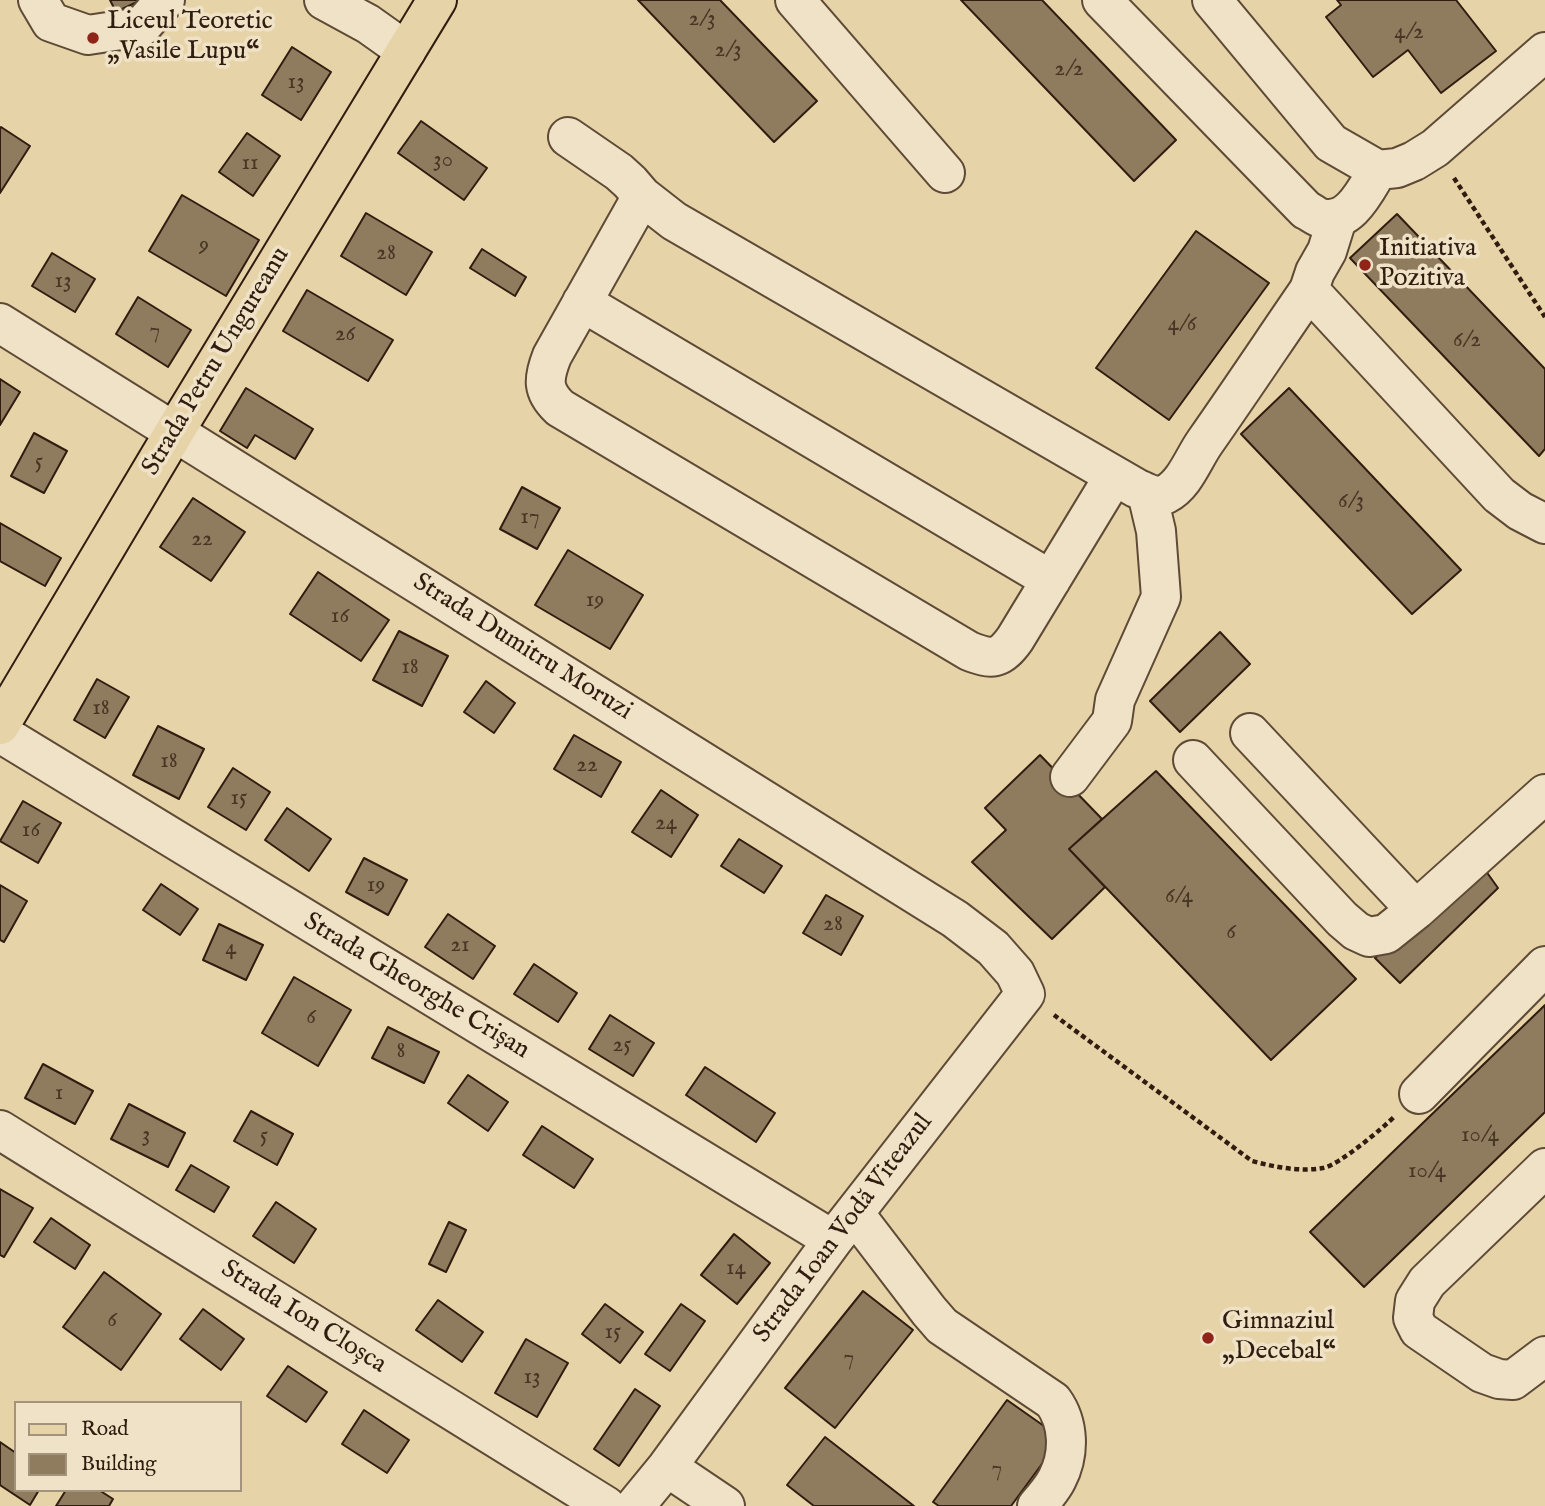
<!DOCTYPE html>
<meta charset="utf-8">
<style>
body{margin:0}
#map{position:relative;width:1545px;height:1506px;overflow:hidden;background:#e6d3a7;font-family:"IM FELL English",serif}
canvas{display:block}
.legend{position:absolute;left:14px;top:1401px;width:228px;height:91px;box-sizing:border-box;background:#efe2c6;border:2px solid #a3937d;margin:0;padding:9px 12px;list-style:none;font-size:21px;color:#311d10}
.legend li{display:flex;align-items:center;gap:14px;height:35px}
.legend b{width:35px;border:2px solid #a3937d}
</style>
<div id="map">
<canvas width="1545" height="1506"></canvas>
<ul class="legend">
<li><b style="height:9px;background:#e6d3a7"></b>Road</li>
<li><b style="height:19px;background:#8f7c5f"></b>Building</li>
</ul>
</div>
<script>
const c = document.querySelector('canvas').getContext('2d');
c.lineJoin = 'round';
function paint(path, color) {
  c.fillStyle = color;
  c.fill(path, 'evenodd');
}
function stroke(path, color, width, dash) {
  c.strokeStyle = color;
  c.lineWidth = width;
  c.lineCap = dash ? 'butt' : 'round';
  c.setLineDash(dash || []);
  c.stroke(path);
}
function label(font, color, halo, rows, align = 'center') {
  c.font = font + ' "IM FELL English",serif';
  c.lineWidth = 7;
  c.setLineDash([]);
  c.textBaseline = 'middle';
  c.strokeStyle = halo;
  c.fillStyle = color;
  for (const [text, x, y, turn = 0] of rows) {
    c.save();
    c.translate(x, y);
    c.rotate((+turn || 0) * Math.PI / 180);
    c.textAlign = isNaN(turn) ? turn : align;
    if (halo) c.strokeText(text, 0, 0);
    c.fillText(text, 0, 0);
    c.restore();
  }
}
const building = new Path2D(`
 M110,0h31l-25,12z
 M638,0h82l97,101 -43,41z
 M961,0h81l134,140 -42,41z
 M1337,0h119l40,51 -55,42 -33,-43 -35,27 -47,-60 15,-12z
 M292,47l39,25 -30,48 -39,-25z
 M421,121l66,47 -23,32 -66,-47z
 M1,127l29,19 -30,47v-64z
 M247,133l33,23 -27,40 -34,-24z
 M182,195l77,45 -33,56 -77,-45z
 M366,213l66,39 -26,43 -65,-39z
 M1397,214l148,155v80l-6,7 -189,-198z
 M1196,231l73,52 -100,137 -73,-52z
 M482,249l44,28 -11,19 -45,-28z
 M52,253l43,26 -20,33 -43,-26z
 M307,290l86,50 -25,41 -85,-50z
 M138,297l53,33 -23,37 -52,-33z
 M0,379l20,13 -20,33z
 M246,388l67,41 -18,30 -40,-24 -8,13 -27,-17z
 M1289,388l172,182 -49,44 -171,-180z
 M34,433l33,18 -23,42 -33,-17z
 M522,487l38,21 -23,41 -37,-20z
 M193,498l52,34 -34,49 -51,-34z
 M0,523l61,35 -16,28 -45,-25z
 M568,550l75,45 -33,54 -75,-44z
 M318,572l71,48 -28,41 -71,-47z
 M399,631l49,25 -26,50 -49,-26z
 M1220,632l30,32 -70,68 -30,-31z
 M97,679l32,18 -24,41 -31,-18z
 M486,681l29,22 -21,30 -30,-21z
 M158,726l46,23 -25,50 -46,-24z
 M574,735l47,27 -20,35 -47,-28z
 M1040,755l62,64 -33,30 36,38 -53,52 -80,-77 34,-32 -21,-22z
 M233,768l37,24 -24,38 -38,-23z
 M1156,771l200,208 -85,81 -202,-211z
 M661,790l37,25 -27,42 -39,-25z
 M23,801l38,22 -23,40 -38,-22z
 M287,808l44,31 -22,32 -44,-31z
 M739,839l43,27 -18,27 -43,-27z
 M364,858l43,22 -19,35 -42,-23z
 M1478,860l20,28 -98,95 -25,-25z
 M161,884l37,25 -18,26 -37,-25z
 M0,885l27,16 -23,41 -4,-2z
 M826,895l37,21 -22,39 -38,-22z
 M448,914l47,32 -22,33 -48,-32z
 M219,924l44,21 -17,35 -43,-20z
 M534,964l43,29 -19,29 -44,-28z
 M294,977l57,33 -33,56 -56,-33z
 M1545,1005v107l-181,175 -54,-55z
 M610,1015l44,28 -21,33 -44,-27z
 M388,1027l51,25 -15,31 -52,-25z
 M43,1064l50,27 -18,33 -50,-26z
 M705,1067l70,46 -19,29 -70,-47z
 M468,1075l40,27 -20,29 -40,-28z
 M129,1104l56,29 -17,34 -57,-28z
 M251,1111l42,23 -16,31 -43,-24z
 M542,1126l51,33 -19,29 -51,-33z
 M191,1165l38,22 -15,25 -38,-22z
 M0,1189l33,19 -29,49 -4,-2z
 M276,1202l40,27 -22,34 -41,-27z
 M51,1218l39,27 -15,24 -41,-27z
 M449,1222l17,8 -20,42 -17,-8z
 M734,1234l36,29 -33,41 -36,-29z
 M104,1272l57,42 -40,56 -58,-43z
 M863,1291l50,39 -78,98 -50,-40z
 M438,1300l45,32 -21,30 -46,-32z
 M605,1304l38,28 -23,31 -38,-29z
 M681,1304l24,17 -35,50 -25,-17z
 M203,1309l41,30 -23,31 -41,-31z
 M526,1339l42,24 -31,54 -42,-24z
 M288,1366l39,26 -21,30 -39,-26z
 M635,1389l25,17 -41,60 -25,-17z
 M1007,1400l54,38 -50,68h-72l-6,-4z
 M364,1410l45,30 -22,33 -45,-29z
 M825,1437l89,69h-100l-27,-21z
 M0,1442l16,11v37h23l-9,15 -30,-20z
 M66,1490h33l14,9 -4,7h-53z`);
const path = new Path2D(`
 M1454,178l91,139
 M1054,1015l198,146c23,6 47,11 71,7 16,-3 60,-40 72,-52`);
const minor = new Path2D(`
 M38,0l13,22 37,13 53,-8 24,-27
 M324,0l44,24 38,27
 M795,0l150,173
 M1102,0l204,210c5,2 10,7 15,8 29,8 45,-29 57,-48
 M1212,0l119,143 47,27 19,-2 17,-7 21,-13 110,-96
 M568,137l51,35 11,10 12,14 32,25 462,267c9,4 20,11 30,6 19,-10 27,-35 39,-52 35,-50 69,-101 104,-152l6,-18 12,-21 10,-32
 M642,196l-90,160c-9,23 -10,35 8,52l409,243c23,9 31,9 46,-12l99,-163
 M1309,290l190,205 21,16 25,13
 M582,302l469,278
 M0,323l955,596 38,29 22,25 10,21 -192,246 -166,227 -32,39
 M0,733l833,507
 M1250,733l166,177
 M1193,760l149,159 14,12 13,6 17,-3 30,-24 129,-116
 M1070,777l42,-56 3,-21 46,-103 -5,-66 -9,-38
 M1419,1094l126,-128
 M0,1130l606,376
 M1545,1168l-118,114 -12,19 -2,17 6,12 63,43 17,6 14,1 32,-24
 M854,1213l75,98 13,15 111,75c16,22 17,53 4,78 -5,10 -13,19 -20,27
 M667,1467l58,39`);
const major = new Path2D(`
 M0,725l175,-294 262,-431`);
const markers = [
 [93,38,7,"#8f2418"],
 [1365,265,7,"#8f2418"],
 [1208,1338,7,"#8f2418"]
];
const numberNames = [
 ["2/3",702,20],
 ["4/2",1409,33],
 ["2/3",728,51],
 ["2/2",1069,70],
 ["13",296,83],
 ["30",443,161],
 ["11",250,164],
 ["9",204,246],
 ["28",386,254],
 ["13",63,282],
 ["4/6",1182,325],
 ["7",155,332],
 ["26",345,335],
 ["6/2",1467,341],
 ["5",39,463],
 ["6/3",1351,502],
 ["17",530,518],
 ["22",202,540],
 ["19",595,601],
 ["16",340,617],
 ["18",410,668],
 ["18",101,709],
 ["18",169,762],
 ["22",587,766],
 ["15",239,799],
 ["24",666,824],
 ["16",31,831],
 ["19",376,886],
 ["6/4",1179,897],
 ["28",833,925],
 ["6",1231,933],
 ["21",460,946],
 ["4",231,949],
 ["6",311,1018],
 ["25",622,1046],
 ["8",401,1052],
 ["1",59,1094],
 ["3",146,1136],
 ["10/4",1480,1136],
 ["5",264,1137],
 ["10/4",1427,1172],
 ["14",736,1269],
 ["6",112,1321],
 ["15",613,1333],
 ["7",849,1359],
 ["13",532,1378],
 ["7",997,1470]
];
const poiNames = [
 ["Liceul Teoretic",107,23],
 ["„Vasile Lupu“",107,53],
 ["Initiativa",1379,250],
 ["Pozitiva",1379,280],
 ["Gimnaziul",1222,1323],
 ["„Decebal“",1222,1353]
];
const streetNames = [
 ["Strada Petru Ungureanu",217,362,-59],
 ["Strada Dumitru Moruzi",522,648,32],
 ["Strada Gheorghe Crișan",416,987,31],
 ["Strada Ioan Vodă Viteazul",844,1229,-53],
 ["Strada Ion Cloșca",303,1318,32]
];
paint(building, '#8f7c5f');
stroke(building, '#311d10', 2);
stroke(minor, '#5e4a36', 42);
stroke(major, '#311d10', 42);
stroke(path, '#311d10', 4.5, [5, 3.5]);
stroke(minor, '#efe2c6', 38);
stroke(major, '#e6d3a7', 38);
for (const [x, y, r, color] of markers) {
  const dot = new Path2D();
  dot.arc(x, y, r, 0, 2 * Math.PI);
  c.fillStyle = color;
  c.fill(dot);
  stroke(dot, '#efe2c6', 2.5);
}
label('23px', '#483524', null, numberNames);
label('26px', '#311d10', '#efe2c6', poiNames, 'left');
label('26px', '#311d10', '#efe2c6', streetNames);
</script>
